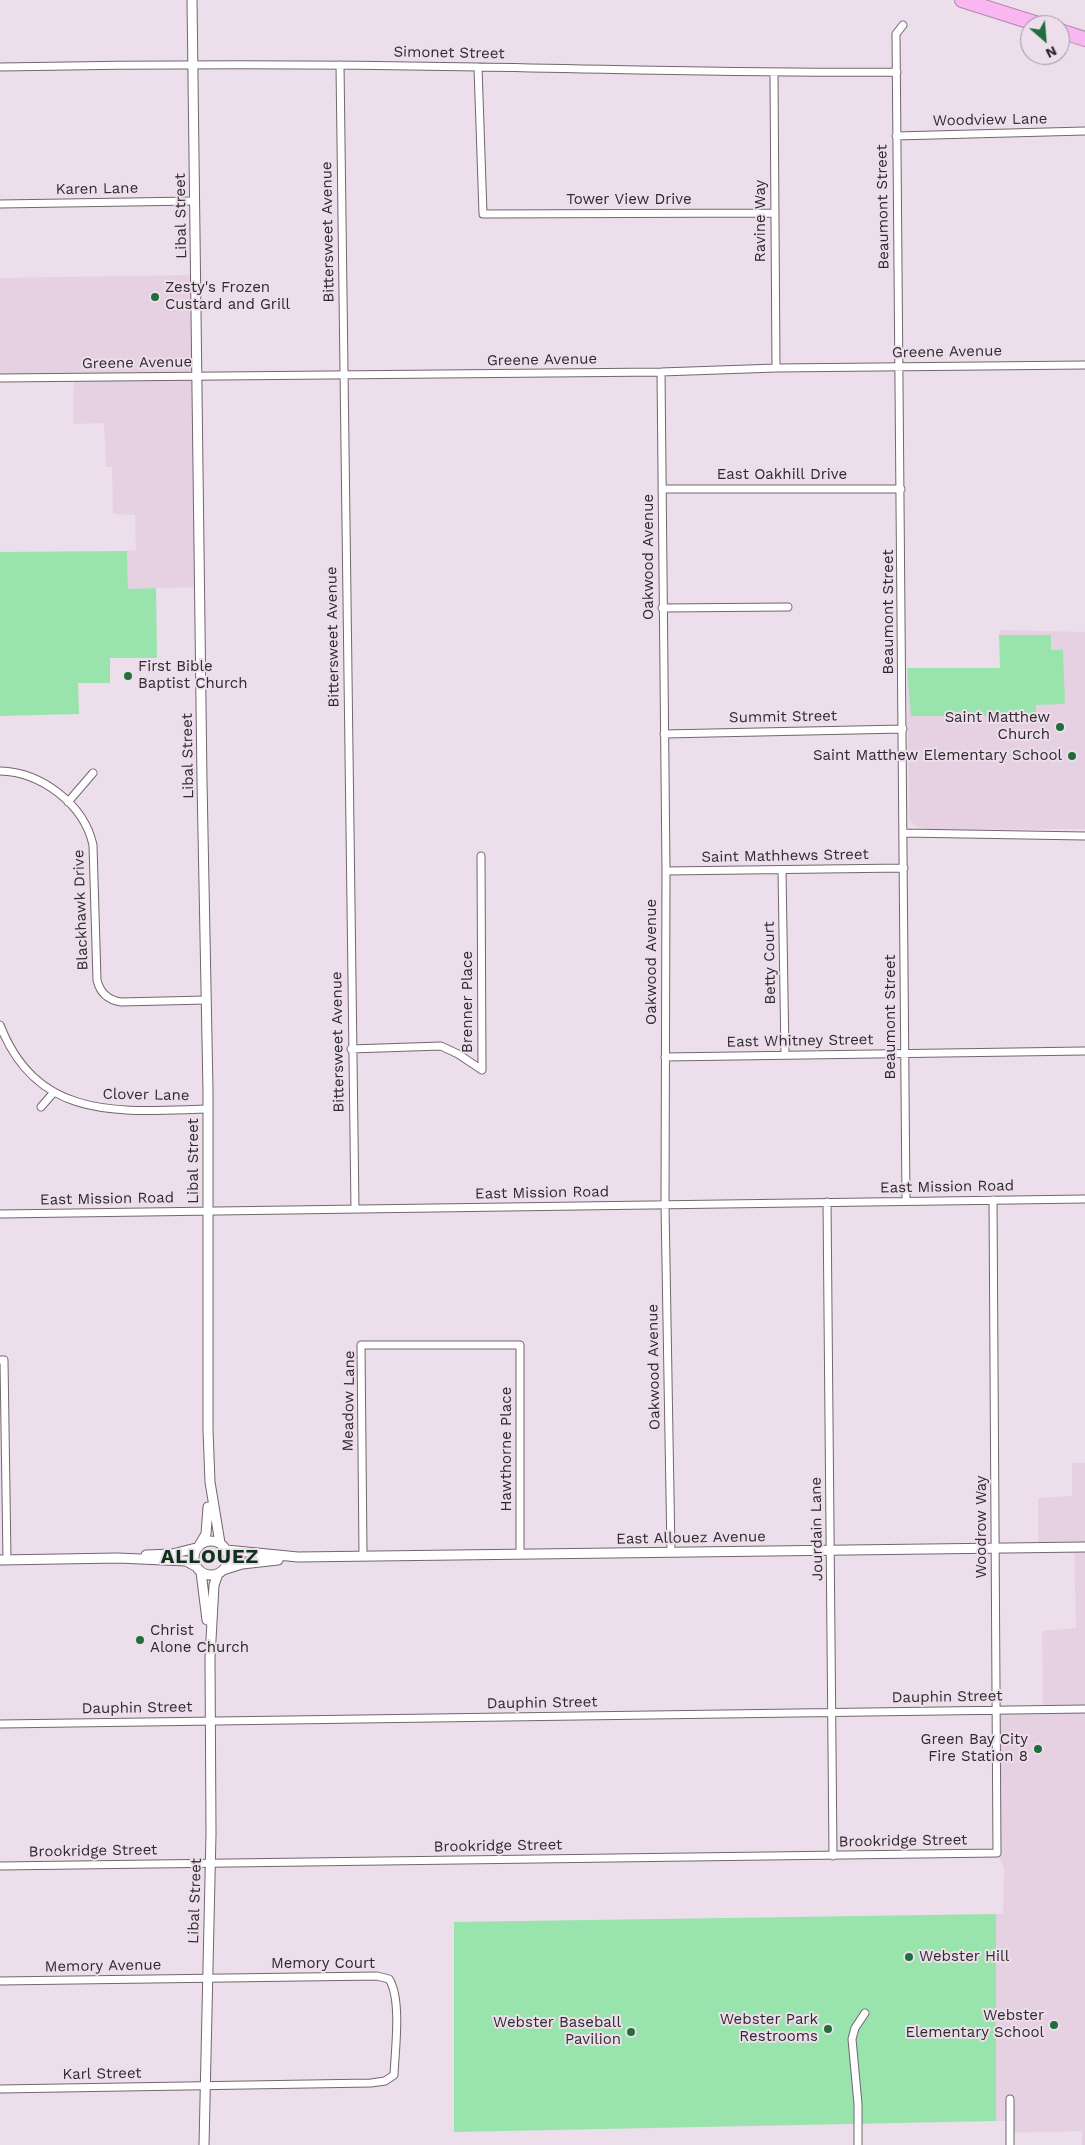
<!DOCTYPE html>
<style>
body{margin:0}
#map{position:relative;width:1085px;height:2145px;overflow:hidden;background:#ecdeea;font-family:"Work Sans",sans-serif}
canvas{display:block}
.north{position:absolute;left:1020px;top:15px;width:50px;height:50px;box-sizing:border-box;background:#ecdeea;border:1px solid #a0969f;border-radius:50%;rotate:153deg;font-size:14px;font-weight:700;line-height:20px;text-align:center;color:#2f2a2e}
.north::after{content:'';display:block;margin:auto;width:18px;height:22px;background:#216d3b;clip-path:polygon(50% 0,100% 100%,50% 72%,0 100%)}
</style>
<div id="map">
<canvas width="1085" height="2145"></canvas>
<div class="north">N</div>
</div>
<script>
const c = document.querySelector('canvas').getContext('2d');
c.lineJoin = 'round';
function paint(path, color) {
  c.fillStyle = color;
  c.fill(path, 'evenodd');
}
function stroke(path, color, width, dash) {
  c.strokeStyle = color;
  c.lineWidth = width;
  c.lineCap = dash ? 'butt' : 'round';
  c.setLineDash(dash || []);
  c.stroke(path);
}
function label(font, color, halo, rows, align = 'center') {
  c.font = font + ' "Work Sans",sans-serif';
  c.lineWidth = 4;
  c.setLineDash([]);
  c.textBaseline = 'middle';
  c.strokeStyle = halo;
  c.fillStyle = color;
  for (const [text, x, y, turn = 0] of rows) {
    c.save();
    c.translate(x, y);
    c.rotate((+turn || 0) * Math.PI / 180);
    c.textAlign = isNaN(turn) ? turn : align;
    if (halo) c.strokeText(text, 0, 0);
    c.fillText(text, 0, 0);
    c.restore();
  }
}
const built = new Path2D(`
 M195,275l5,312 -72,2 -1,-38 9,-1 -1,-35 -22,-1 -1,-47h-6l-2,-44 -31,1 1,-47 -74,1v-100z
 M1000,630l85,2v197l-158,1 -11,-4 -7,-7 -2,-151h93z
 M1072,1463h13v682h-3v-14l-76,2v-12h-10v-207h7l1,-46 -7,-15v-143l46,-1 -1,-78 34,-3 -2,-81h-38l2,-4v-45l34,-2z`);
const green = new Path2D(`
 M127,551l1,38 28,-1 1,70h-47v25h-32l1,31 -79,2v-164z
 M999,635h52v15h12l2,54 -29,1v8l-36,3h-89l-4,-48h93z
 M996,1914v207l-542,11v-210z`);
const minor = new Path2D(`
 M903,25l-7,9 10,1167
 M340,65l15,1144
 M0,67c159,-3 318,-3 478,0 139,2 279,7 419,5
 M478,67l5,147 292,-1
 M774,74l2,294
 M896,136l189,-5
 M0,204l194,-3
 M661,372l5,499 -1,334 6,347
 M0,378l661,-6 115,-4 309,-3
 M662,489h239
 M662,608l126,-1
 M664,734l239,-5
 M0,771c41,1 84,33 93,74l4,135c3,13 11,20 24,22l85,-2
 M68,802l25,-29
 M904,833l181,3
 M666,871l238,-3
 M782,871l3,184
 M0,1025c38,98 123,86 208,84
 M351,1049l90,-3 17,8 24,16 -1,-214
 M665,1057l420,-6
 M41,1107l13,-15
 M827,1202l6,654
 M0,1214l1085,-15
 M0,1360h4l3,200
 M363,1555l-2,-210h159v208
 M0,1724l1085,-15
 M0,1866l997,-13 -4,-653
 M0,1981l377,-5 12,3c13,20 6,71 5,96l-9,6 -14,2 -371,6
 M1010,2099v46
 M858,2145v-41l-6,-65 3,-11 10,-15`);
const tertiary = new Path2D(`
 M192,0l10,781 6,310v339l2,52 10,61
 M194 1558a17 17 0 1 1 34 0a17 17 0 1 1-34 0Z
 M200,1544l6,-10 2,-27
 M226,1550l72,7 787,-10
 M146,1555l26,-1 24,-6
 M0,1560l118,-2 68,3 9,5
 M223,1570l19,-6 36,-4
 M201,1572l6,48
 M204,2145l7,-311 -1,-176 4,-73 4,-11`);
const motorway = new Path2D(`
 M962,0l79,25
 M1060,31l25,8`);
const markers = [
 [155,297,5,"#216d3b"],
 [128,676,5,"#216d3b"],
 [1060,727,5,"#216d3b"],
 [1072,756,5,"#216d3b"],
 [140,1640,5,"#216d3b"],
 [1038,1749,5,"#216d3b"],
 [909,1957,5,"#216d3b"],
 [1054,2025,5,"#216d3b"],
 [828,2029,5,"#216d3b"],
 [631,2032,5,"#216d3b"]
];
const streetNames = [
 ["Simonet Street",449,53,1],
 ["Woodview Lane",990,120,-1],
 ["Karen Lane",97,189,-1],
 ["Tower View Drive",629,200],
 ["Beaumont Street",883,207,-91],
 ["Libal Street",181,216,-91],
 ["Ravine Way",761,221,-90],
 ["Bittersweet Avenue",328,232,-91],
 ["Greene Avenue",947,352,-1],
 ["Greene Avenue",542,360,-1],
 ["Greene Avenue",137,363,-1],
 ["East Oakhill Drive",782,475],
 ["Oakwood Avenue",649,557,-90],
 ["Beaumont Street",889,612,-90],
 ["Bittersweet Avenue",333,637,-91],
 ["Summit Street",783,717,-1],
 ["Libal Street",188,756,-91],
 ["Saint Mathhews Street",785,856,-1],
 ["Blackhawk Drive",81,910,-92],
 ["Oakwood Avenue",652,962,-90],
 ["Betty Court",770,963,-91],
 ["Brenner Place",468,1002,-90],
 ["Beaumont Street",891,1017,-90],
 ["East Whitney Street",800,1041,-1],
 ["Bittersweet Avenue",338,1042,-91],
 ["Clover Lane",146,1095,1],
 ["Libal Street",194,1161,-90],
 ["East Mission Road",947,1187,-1],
 ["East Mission Road",542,1193,-1],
 ["East Mission Road",107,1199,-1],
 ["Oakwood Avenue",654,1367,-91],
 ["Meadow Lane",349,1401,-89],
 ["Hawthorne Place",507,1449,-90],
 ["Woodrow Way",982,1527,-90],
 ["Jourdain Lane",817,1529,-91],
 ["East Allouez Avenue",691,1538,-1],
 ["Dauphin Street",947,1697,-1],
 ["Dauphin Street",542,1703,-1],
 ["Dauphin Street",137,1708,-1],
 ["Brookridge Street",903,1841,-1],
 ["Brookridge Street",498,1846,-1],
 ["Brookridge Street",93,1851,-1],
 ["Libal Street",195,1901,-88],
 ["Memory Court",323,1964],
 ["Memory Avenue",103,1966,-1],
 ["Karl Street",102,2074,-1]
];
const poiNames = [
 ["Zesty's Frozen",165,288,"left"],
 ["Custard and Grill",165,305,"left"],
 ["First Bible",138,667,"left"],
 ["Baptist Church",138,684,"left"],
 ["Saint Matthew",1050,718],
 ["Church",1050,735],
 ["Saint Matthew Elementary School",1062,756],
 ["Christ",150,1631,"left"],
 ["Alone Church",150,1648,"left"],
 ["Green Bay City",1028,1740],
 ["Fire Station 8",1028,1757],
 ["Webster Hill",919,1957,"left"],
 ["Webster",1044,2016],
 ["Elementary School",1044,2033],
 ["Webster Park",818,2020],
 ["Restrooms",818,2037],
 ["Webster Baseball",621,2023],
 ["Pavilion",621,2040]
];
const districtNames = [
 ["ALLOUEZ",210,1557]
];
paint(built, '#e5d1e2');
paint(green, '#99e4ac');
stroke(minor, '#736671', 9);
stroke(tertiary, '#736671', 11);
stroke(motorway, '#b286ad', 16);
stroke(minor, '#fff', 7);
stroke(tertiary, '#fff', 9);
stroke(motorway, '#f9b7f1', 14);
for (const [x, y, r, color] of markers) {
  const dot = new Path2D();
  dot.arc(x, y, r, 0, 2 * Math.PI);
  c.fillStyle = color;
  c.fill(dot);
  stroke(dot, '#ecdeea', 2);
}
label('15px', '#2f2a2e', '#ecdeea', streetNames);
label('15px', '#2f2a2e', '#ecdeea', poiNames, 'right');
c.letterSpacing = '1px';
label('bold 20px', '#0d3119', '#ecdeea', districtNames);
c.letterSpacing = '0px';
</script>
